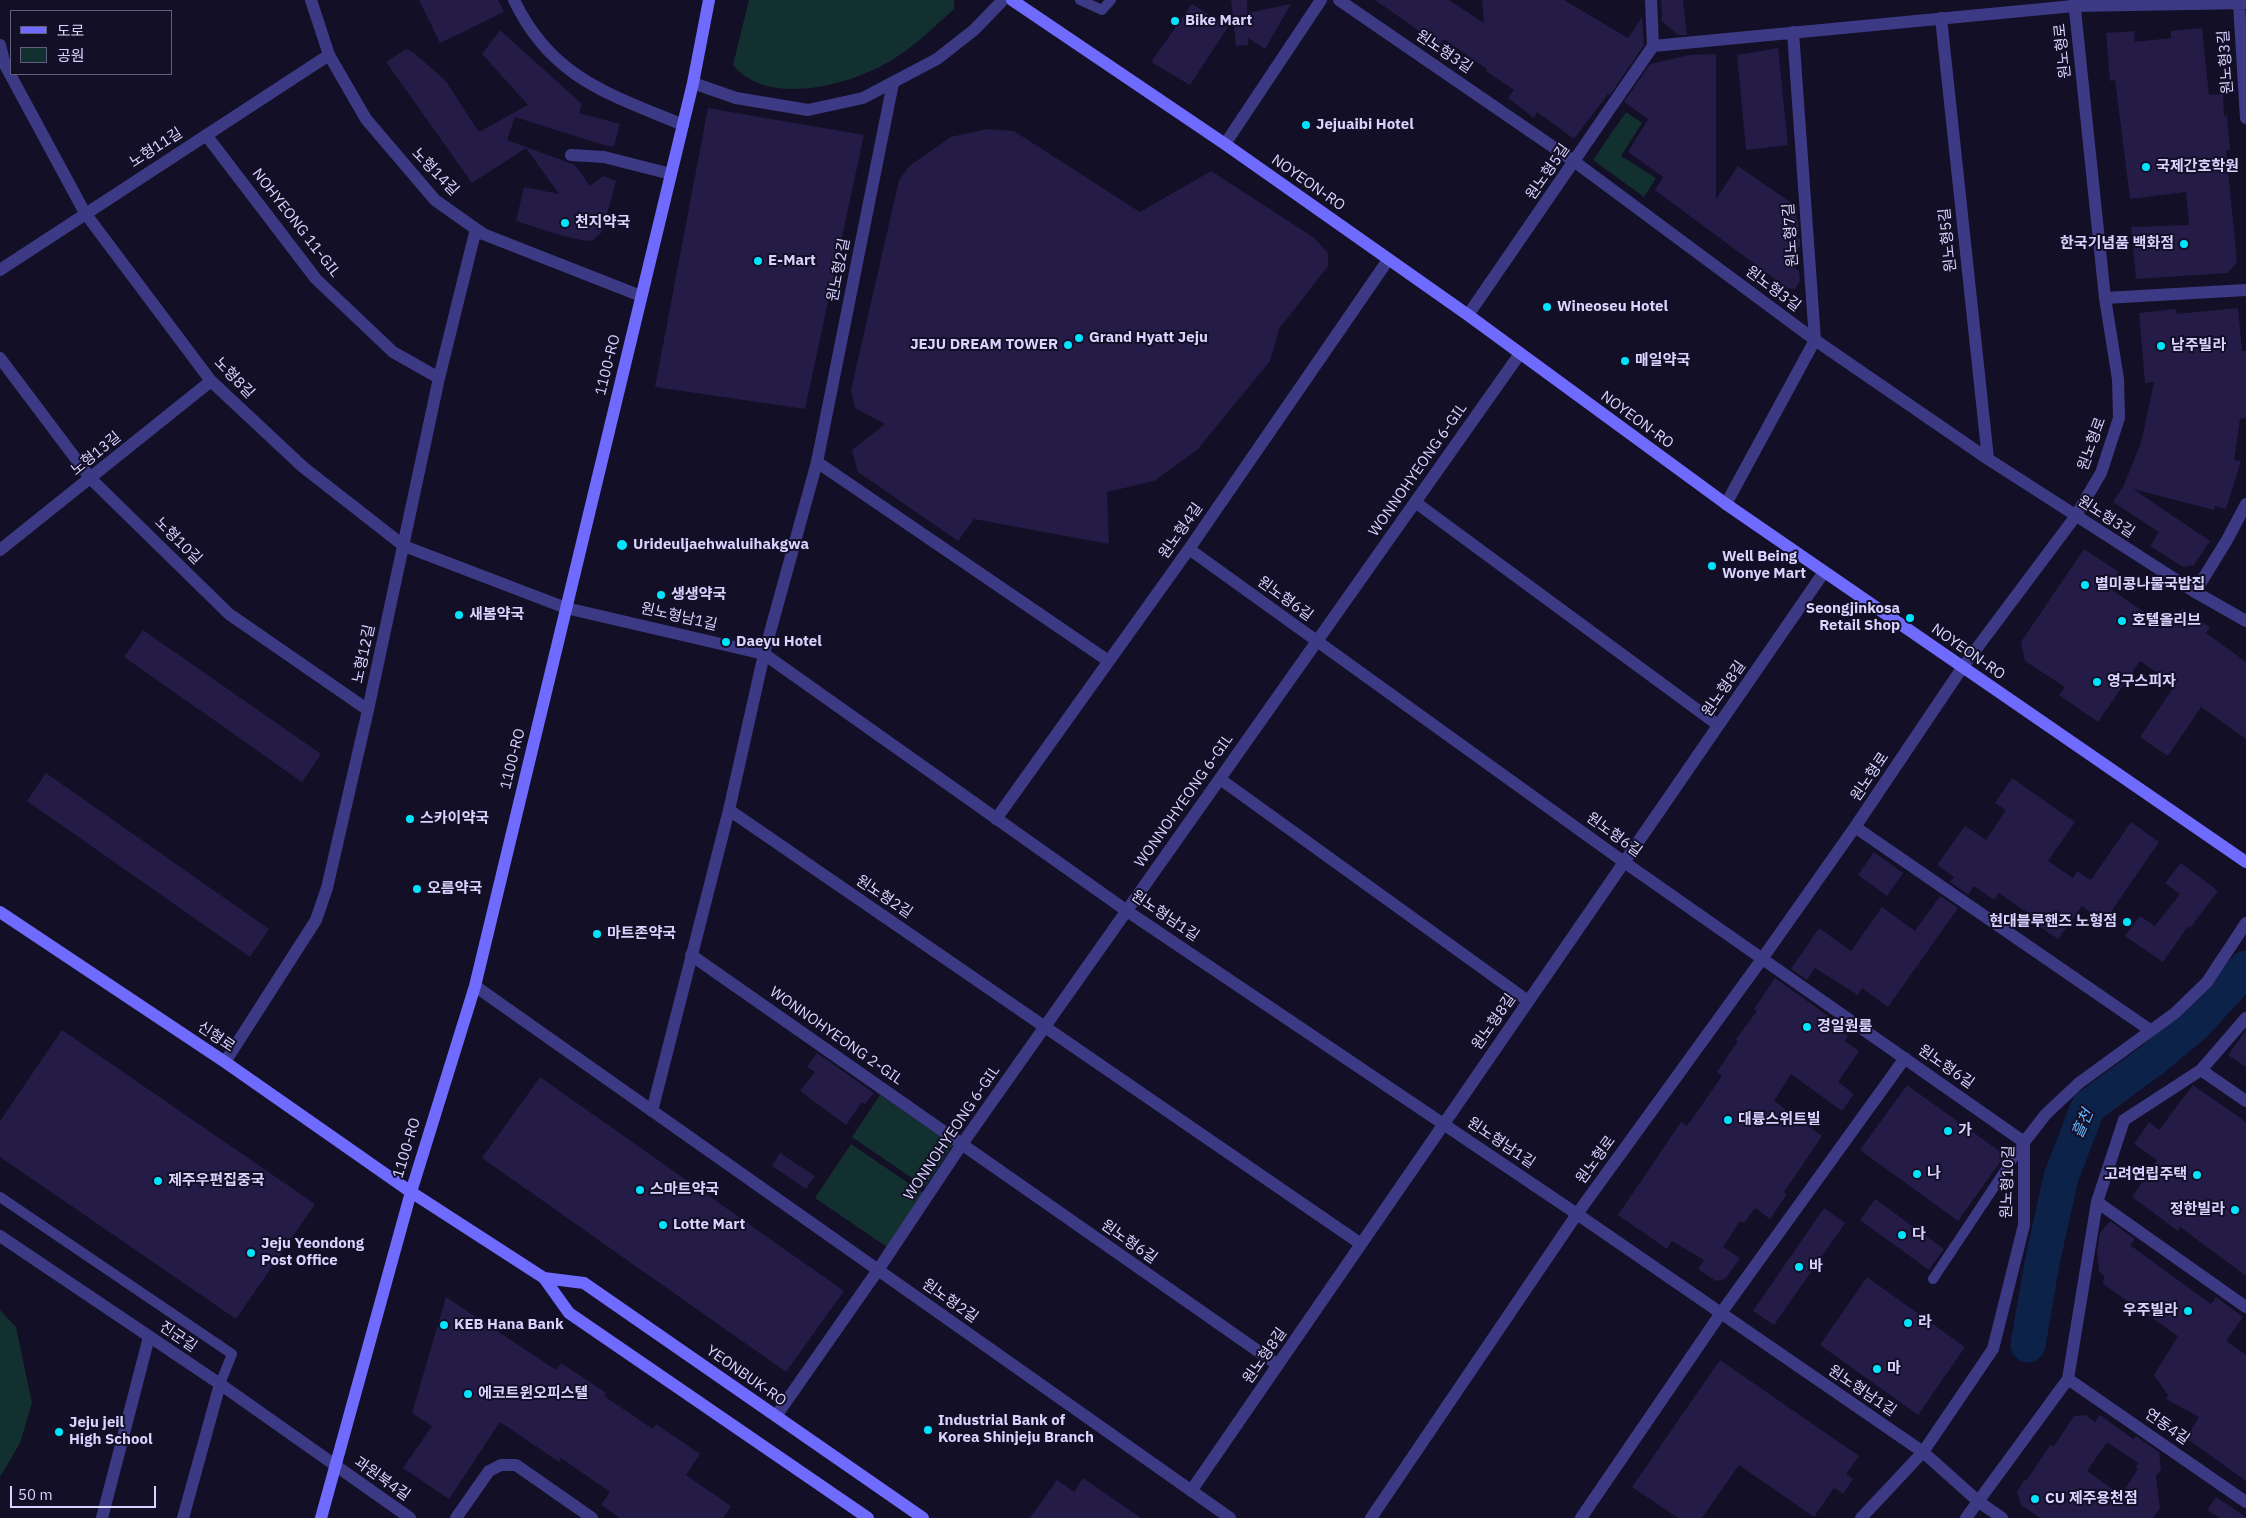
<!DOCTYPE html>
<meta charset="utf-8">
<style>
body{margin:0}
#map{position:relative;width:2246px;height:1518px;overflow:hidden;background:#130f26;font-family:"IBM Plex Sans","Noto Sans KR",sans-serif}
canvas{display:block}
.legend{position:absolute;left:10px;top:10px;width:162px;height:65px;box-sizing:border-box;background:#130f26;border:1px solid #625e7d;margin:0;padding:6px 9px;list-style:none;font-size:15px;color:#d9d4ff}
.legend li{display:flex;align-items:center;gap:10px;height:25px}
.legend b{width:25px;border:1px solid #625e7d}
.scale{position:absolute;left:10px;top:1486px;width:146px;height:22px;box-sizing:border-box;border:2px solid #d9d4ff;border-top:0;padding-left:6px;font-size:15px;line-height:18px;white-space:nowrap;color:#d9d4ff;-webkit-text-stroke:4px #130f26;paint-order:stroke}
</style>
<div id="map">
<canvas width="2246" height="1518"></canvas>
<ul class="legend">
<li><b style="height:6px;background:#6f6bff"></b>도로</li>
<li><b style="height:14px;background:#12302f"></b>공원</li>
</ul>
<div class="scale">50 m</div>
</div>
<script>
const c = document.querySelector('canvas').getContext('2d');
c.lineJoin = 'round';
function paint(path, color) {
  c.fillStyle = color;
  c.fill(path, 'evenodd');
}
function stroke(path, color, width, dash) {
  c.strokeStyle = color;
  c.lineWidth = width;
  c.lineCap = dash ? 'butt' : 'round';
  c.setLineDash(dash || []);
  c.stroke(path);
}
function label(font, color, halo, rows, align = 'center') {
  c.font = font + ' "IBM Plex Sans","Noto Sans KR",sans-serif';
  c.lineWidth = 4;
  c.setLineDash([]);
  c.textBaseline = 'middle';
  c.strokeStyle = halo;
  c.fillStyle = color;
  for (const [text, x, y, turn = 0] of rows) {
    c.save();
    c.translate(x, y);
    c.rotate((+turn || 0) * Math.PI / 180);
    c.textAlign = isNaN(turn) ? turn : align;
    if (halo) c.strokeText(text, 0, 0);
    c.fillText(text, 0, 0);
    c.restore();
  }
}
const green = new Path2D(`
 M749,0h205v9c-19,17 -38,36 -59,49 -40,26 -126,51 -162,7z
 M1626,112l16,11 -21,33 35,22 -12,19 -51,-37z
 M880,1095l73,50 -28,42 -73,-50z
 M851,1144l72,49 -36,54 -72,-49z
 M0,1310l16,17 16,76 -12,40 -20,34z`);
const river = new Path2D(`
 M2028,1345l14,-82 19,-86 27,-70 64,-47 44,-37 50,-55`);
const building = new Path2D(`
 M419,0h79l6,12 -64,31z
 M1231,0h16v13l44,-9 -26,45 -17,-11v7l-12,1z
 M1375,0h74l35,23 -2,-23h82l64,38 14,-21 2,28 -34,50 -2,-1 -34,45 -37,-27 -3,6 -26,-20 6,-8 -28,-19 1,-2 -43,-30 -5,6z
 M1661,0h22l4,35h-9l-16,-14z
 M1192,4l36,23 -38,58 -39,-23z
 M2202,28l7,67 14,-1 1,22 3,-1 3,35h-4l11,112 -9,11 -92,6 -5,-52 58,-2 -3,-33 -56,7 -15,-119 -5,1 -4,-48 28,-2 1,11 36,-4v-7z
 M500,30l82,74 -3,9 41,11 -6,22h-7l-92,-29 -8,23 68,25 15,21 13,-10 13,5 -14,51 -9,8 -7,1 -23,-5 -47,-15 8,-34 35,7 -33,-46 -54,35 -86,-121 20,-13 8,4 31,27 34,52 49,-27 -46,-51z
 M1778,48l10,97 -42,5 -9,-95z
 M1716,54v145l22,-33 59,41 -1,11 2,2 1,11 -3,5 4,3v7l-12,16 11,9 1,10 -5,8 -8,-1 -132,-98 8,-13 -35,-25 20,-33 -24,-17 26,-38 39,-9z
 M708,108l156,27 -59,274 -150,-22z
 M987,129l27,2 126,81 71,-41 102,66 15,16v13l-49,63 -9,32 -73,89 -43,31 -47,11 2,52 -135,-25 -16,22 -100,-69 -6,-22 33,-26 -30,-16 -4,-18 48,-210 10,-14 42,-29z
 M2238,308l4,43h4v67l-6,1 -6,41 7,1 -15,48 -11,-3 -1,4 -81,-21 77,52 -16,24 -11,2 -33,-21 9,-14 -46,-30 10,-15 18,-44 13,-61 -9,1 -6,-70 37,-4v5z
 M2084,549l35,23 -10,16 50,34 17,-6 6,-8 28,19 -4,6 40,29v77l-45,-32 -33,49 -28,-19 35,-52 -35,-24 -42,61 -39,-27 6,-8 -40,-26 -4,-19z
 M143,630l178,124 -19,28 -178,-125z
 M46,773l223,156 -19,28 -223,-156z
 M2012,778l63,44 -27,39 25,17 4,-7 14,9 40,-58 28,20 -55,80 -22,-16 -24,33 -22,-15 3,-3 -40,-28 -5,7 -20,-14 -6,9 -18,-13 4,-5 -17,-12 28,-39 21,14 20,-30 -11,-7z
 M1874,852l29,21 -16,23 -29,-21z
 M2181,863l37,28 -28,37 -2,-2 -25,36 -38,-26 15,-20 15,10 25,-32 -15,-11z
 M1940,896l18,12 -70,99 -26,-19 -4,7 -43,-27 -8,12 -16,-11 28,-41 32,23 31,-44 33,24z
 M1775,978l56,40 -3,4 20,14 -3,5 14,10 -21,31 16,12 -12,17 -51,-37 -17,27 48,35 -38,56 3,2 -17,25 -15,-11 -11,15 -4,-2 -17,26 17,11 -15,21 -9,2 -18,-12 6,-9 -32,-19 -5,8 -49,-34 63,-93 6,4 35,-50 -5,-4 21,-31 -2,-2 21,-28 -3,-2z
 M62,1030l253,174 -79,115 -236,-162v-36z
 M2246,1030v37l-18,-12z
 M817,1053l57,40 -9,11 -3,-2 -16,23 -46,-34 15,-19 -8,-5z
 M540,1077l304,214 -58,81 -304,-214z
 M1907,1085l98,70 -47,66 -98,-71z
 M2193,1085l53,37v154l-66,-49 -2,4 -46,-34 25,-37 -23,-16 15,-22 10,8z
 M780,1153l35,23 -9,13 -34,-23z
 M1875,1199l69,50 -15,21 -69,-50z
 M1824,1208l21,15 -71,102 -21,-14z
 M2110,1221l25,18 -5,6 81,59 5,-7 27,20 -17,24 20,14v126l-60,-43 13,-21 -33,-18 2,-4 -14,-20 24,-39 -75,-52 1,-8 -5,-5 -2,-20 3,-18z
 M1867,1277l98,70 -47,68 -98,-70z
 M446,1297l110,73 5,-7 45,30 -2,3 49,33 3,-5 44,30 -14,21 45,31 -8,12h-103l-19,-13 9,-13 -49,-34 -2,4 -59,-40 -51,77 -46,-31 29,-42 -20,-13z
 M1720,1360l139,96 -13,18 7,5 -10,15 -9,-6 -20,29 -75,-52 -37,53h-24l-46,-31z
 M2085,1415l10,7 5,-7 33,24 3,-3 23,16 2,18 -5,6 4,32 -7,10h-113l-19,-13 -4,-13 7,-12 2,1 24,-36 4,1 20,-30zM2107,1442l31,21 -2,4 2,2 -17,26 -34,-24z
 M1083,1478l58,40h-111l27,-38 17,12z
 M2216,1497l30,20v1h-26l-13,-8z`);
const service = new Path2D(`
 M1080,0l22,10 9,-10
 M0,1197l232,157 -12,30
 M1933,1279l91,-137`);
const minor = new Path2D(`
 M311,0l18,55 37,64 69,81 48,34 158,62
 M514,0c37,78 95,94 169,125
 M1339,0l236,162 240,178 173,119 207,133 51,29
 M2239,4l7,114
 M1941,18l47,441
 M0,45l5,20 80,148 126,168 92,86 101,79 162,62
 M1653,46l421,-40 172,-3
 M206,135l110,144 77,73 46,26
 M1225,144l96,-144
 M571,155l33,2 67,17
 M0,270l329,-215
 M2105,298l141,-8
 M1468,315l185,-269 -2,-46
 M0,358l91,121 138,135 139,96
 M817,462l290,198
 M1415,502l303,223
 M1726,504l89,-164 -22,-308
 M1189,549l435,313 400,280
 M0,550l211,-169
 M2195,592l32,-52 19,-36
 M1220,779l308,222
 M729,810l632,434
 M996,819l193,-270 199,-289
 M1855,827l295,203
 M691,955l587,410
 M475,986l755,532
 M225,1062l91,-142 11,-32 41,-178 71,-332 37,-149
 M2201,1070l45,31
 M2097,1202l149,105
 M2068,1379l178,123
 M776,1416l102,-146 84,-126 557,-789
 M1191,1491l633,-919
 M102,1518l47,-181
 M183,1518l37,-134
 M456,1518l33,-47 12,-6h15l76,53
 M1371,1518l206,-304 185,-255 93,-132 107,-159
 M1581,1518l140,-205 184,-255
 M1861,1518l62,-66 70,-103 31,-124v-83l22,-28 33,-31 96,-70 32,-31 39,-59
 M1966,1518l102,-139 29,-177 27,-82 77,-50 45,-52`);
const tertiary = new Path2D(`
 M693,83l43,15 72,12 55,-12 74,-39 37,-29 29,-30
 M566,608l198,46 363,257 450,303 346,238 56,50 23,16
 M1962,668l113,-151 26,-44 18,-55 -1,-39 -13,-81 -31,-298
 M652,1111l77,-301 35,-156 53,-192 76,-379
 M0,1236l220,148 190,134`);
const secondary = new Path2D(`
 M1012,0l213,144 243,171 258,189 520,358
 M0,912l225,150 186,130 133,86 25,35 299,205
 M544,1278l40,5 339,235
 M321,1518l90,-326 64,-206 218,-903 16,-83`);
const markers = [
 [1175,21,5,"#00e5ff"],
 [1306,125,5,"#00e5ff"],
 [2146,167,5,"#00e5ff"],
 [565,223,5,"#00e5ff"],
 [2184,244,5,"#00e5ff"],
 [758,261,5,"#00e5ff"],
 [1547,307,5,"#00e5ff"],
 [1079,338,5,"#00e5ff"],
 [1068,345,5,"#00e5ff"],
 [2161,346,5,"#00e5ff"],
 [1625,361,5,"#00e5ff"],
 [622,545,6,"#00e5ff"],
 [1712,566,5,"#00e5ff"],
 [2085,585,5,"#00e5ff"],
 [661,595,5,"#00e5ff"],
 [459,615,5,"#00e5ff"],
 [1910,618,5,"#00e5ff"],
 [2122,621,5,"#00e5ff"],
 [726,642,5,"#00e5ff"],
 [2097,682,5,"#00e5ff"],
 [410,819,5,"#00e5ff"],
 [417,889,5,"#00e5ff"],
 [2127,922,5,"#00e5ff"],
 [597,934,5,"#00e5ff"],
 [1807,1027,5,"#00e5ff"],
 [1728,1120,5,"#00e5ff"],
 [1948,1131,5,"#00e5ff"],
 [1917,1174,5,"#00e5ff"],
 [2197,1175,5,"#00e5ff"],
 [158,1181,5,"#00e5ff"],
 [640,1190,5,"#00e5ff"],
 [2235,1210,5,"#00e5ff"],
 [663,1225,5,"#00e5ff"],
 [1902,1235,5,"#00e5ff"],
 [251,1253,5,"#00e5ff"],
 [1799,1267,5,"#00e5ff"],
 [2188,1311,5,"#00e5ff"],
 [1908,1323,5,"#00e5ff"],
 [444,1325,5,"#00e5ff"],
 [1877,1369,5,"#00e5ff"],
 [468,1394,5,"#00e5ff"],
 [928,1430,5,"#00e5ff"],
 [59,1432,5,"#00e5ff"],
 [2035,1499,5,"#00e5ff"]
];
const poiNames = [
 ["Bike Mart",1185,21],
 ["Jejuaibi Hotel",1316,125],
 ["국제간호학원",2156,167],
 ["천지약국",575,223],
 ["한국기념품 백화점",2174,244,"right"],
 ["E-Mart",768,261],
 ["Wineoseu Hotel",1557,307],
 ["Grand Hyatt Jeju",1089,338],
 ["JEJU DREAM TOWER",1058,345,"right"],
 ["남주빌라",2171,346],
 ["매일약국",1635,361],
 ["Urideuljaehwaluihakgwa",633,545],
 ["Well Being",1722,557],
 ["Wonye Mart",1722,574],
 ["별미콩나물국밥집",2095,585],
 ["생생약국",671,595],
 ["Seongjinkosa",1900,609,"right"],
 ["Retail Shop",1900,626,"right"],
 ["새봄약국",469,615],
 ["호텔올리브",2132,621],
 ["Daeyu Hotel",736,642],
 ["영구스피자",2107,682],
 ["스카이약국",420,819],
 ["오름약국",427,889],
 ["현대블루핸즈 노형점",2117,922,"right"],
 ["마트존약국",607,934],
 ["경일원룸",1817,1027],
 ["대륭스위트빌",1738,1120],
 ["가",1958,1131],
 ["나",1927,1174],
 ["고려연립주택",2187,1175,"right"],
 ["제주우편집중국",168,1181],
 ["스마트약국",650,1190],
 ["정한빌라",2225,1210,"right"],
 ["Lotte Mart",673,1225],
 ["다",1912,1235],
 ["Jeju Yeondong",261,1244],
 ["Post Office",261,1261],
 ["바",1809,1267],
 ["우주빌라",2178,1311,"right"],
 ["라",1918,1323],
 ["KEB Hana Bank",454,1325],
 ["마",1887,1369],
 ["에코트윈오피스텔",478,1394],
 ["Industrial Bank of",938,1421],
 ["Korea Shinjeju Branch",938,1438],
 ["Jeju jeil",69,1423],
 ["High School",69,1440],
 ["CU 제주용천점",2045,1499]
];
const streetNames = [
 ["원노형로",2063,51,-96],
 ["원노형3길",1444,52,34],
 ["원노형3길",2226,62,-94],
 ["노형11길",156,148,-33],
 ["노형14길",435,172,46],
 ["원노형5길",1548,172,-55],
 ["NOYEON-RO",1308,183,35],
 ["NOHYEONG 11-GIL",296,223,52],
 ["원노형7길",1791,235,-94],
 ["원노형5길",1948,240,-96],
 ["원노형2길",839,270,-79],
 ["원노형3길",1773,289,37],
 ["1100-RO",608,365,-76],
 ["노형8길",234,378,46],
 ["NOYEON-RO",1637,420,36],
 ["원노형로",2092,444,-70],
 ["노형13길",96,454,-39],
 ["WONNOHYEONG 6-GIL",1418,470,-55],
 ["원노형3길",2106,517,33],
 ["원노형4길",1181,531,-55],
 ["노형10길",178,541,45],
 ["원노형6길",1285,599,36],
 ["원노형남1길",679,617,13],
 ["NOYEON-RO",1968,652,35],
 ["노형12길",364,654,-78],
 ["원노형8길",1724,689,-55],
 ["1100-RO",513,759,-76],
 ["원노형로",1870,777,-56],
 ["WONNOHYEONG 6-GIL",1184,801,-55],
 ["원노형6길",1614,835,36],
 ["원노형2길",884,897,34],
 ["원노형남1길",1165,916,34],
 ["원노형8길",1494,1022,-55],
 ["WONNOHYEONG 2-GIL",836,1036,35],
 ["신형로",216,1037,34],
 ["원노형6길",1946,1067,35],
 ["WONNOHYEONG 6-GIL",952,1133,-56],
 ["원노형남1길",1501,1143,34],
 ["1100-RO",407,1148,-73],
 ["원노형로",1596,1160,-54],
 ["원노형10길",2008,1182,-88],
 ["원노형6길",1129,1242,35],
 ["원노형2길",950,1301,35],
 ["진군길",178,1337,34],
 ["원노형8길",1265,1356,-55],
 ["YEONBUK-RO",746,1376,35],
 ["원노형남1길",1862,1391,34],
 ["연동4길",2167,1427,35],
 ["과원북4길",382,1479,35]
];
const waterNames = [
 ["흘천",2083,1124,-66]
];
paint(green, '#12302f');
stroke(river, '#0c2248', 35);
paint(building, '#241b47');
stroke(service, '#3d3a85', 10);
stroke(minor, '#3d3a85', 12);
stroke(tertiary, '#3d3a85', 12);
stroke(secondary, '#6f6bff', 12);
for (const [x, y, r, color] of markers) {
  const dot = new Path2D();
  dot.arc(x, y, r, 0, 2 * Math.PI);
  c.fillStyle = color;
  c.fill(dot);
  stroke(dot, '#130f26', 2);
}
label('bold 15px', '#d9d4ff', '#130f26', poiNames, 'left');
label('15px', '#d9d4ff', '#130f26', streetNames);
label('italic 16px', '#62b6ff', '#130f26', waterNames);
</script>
